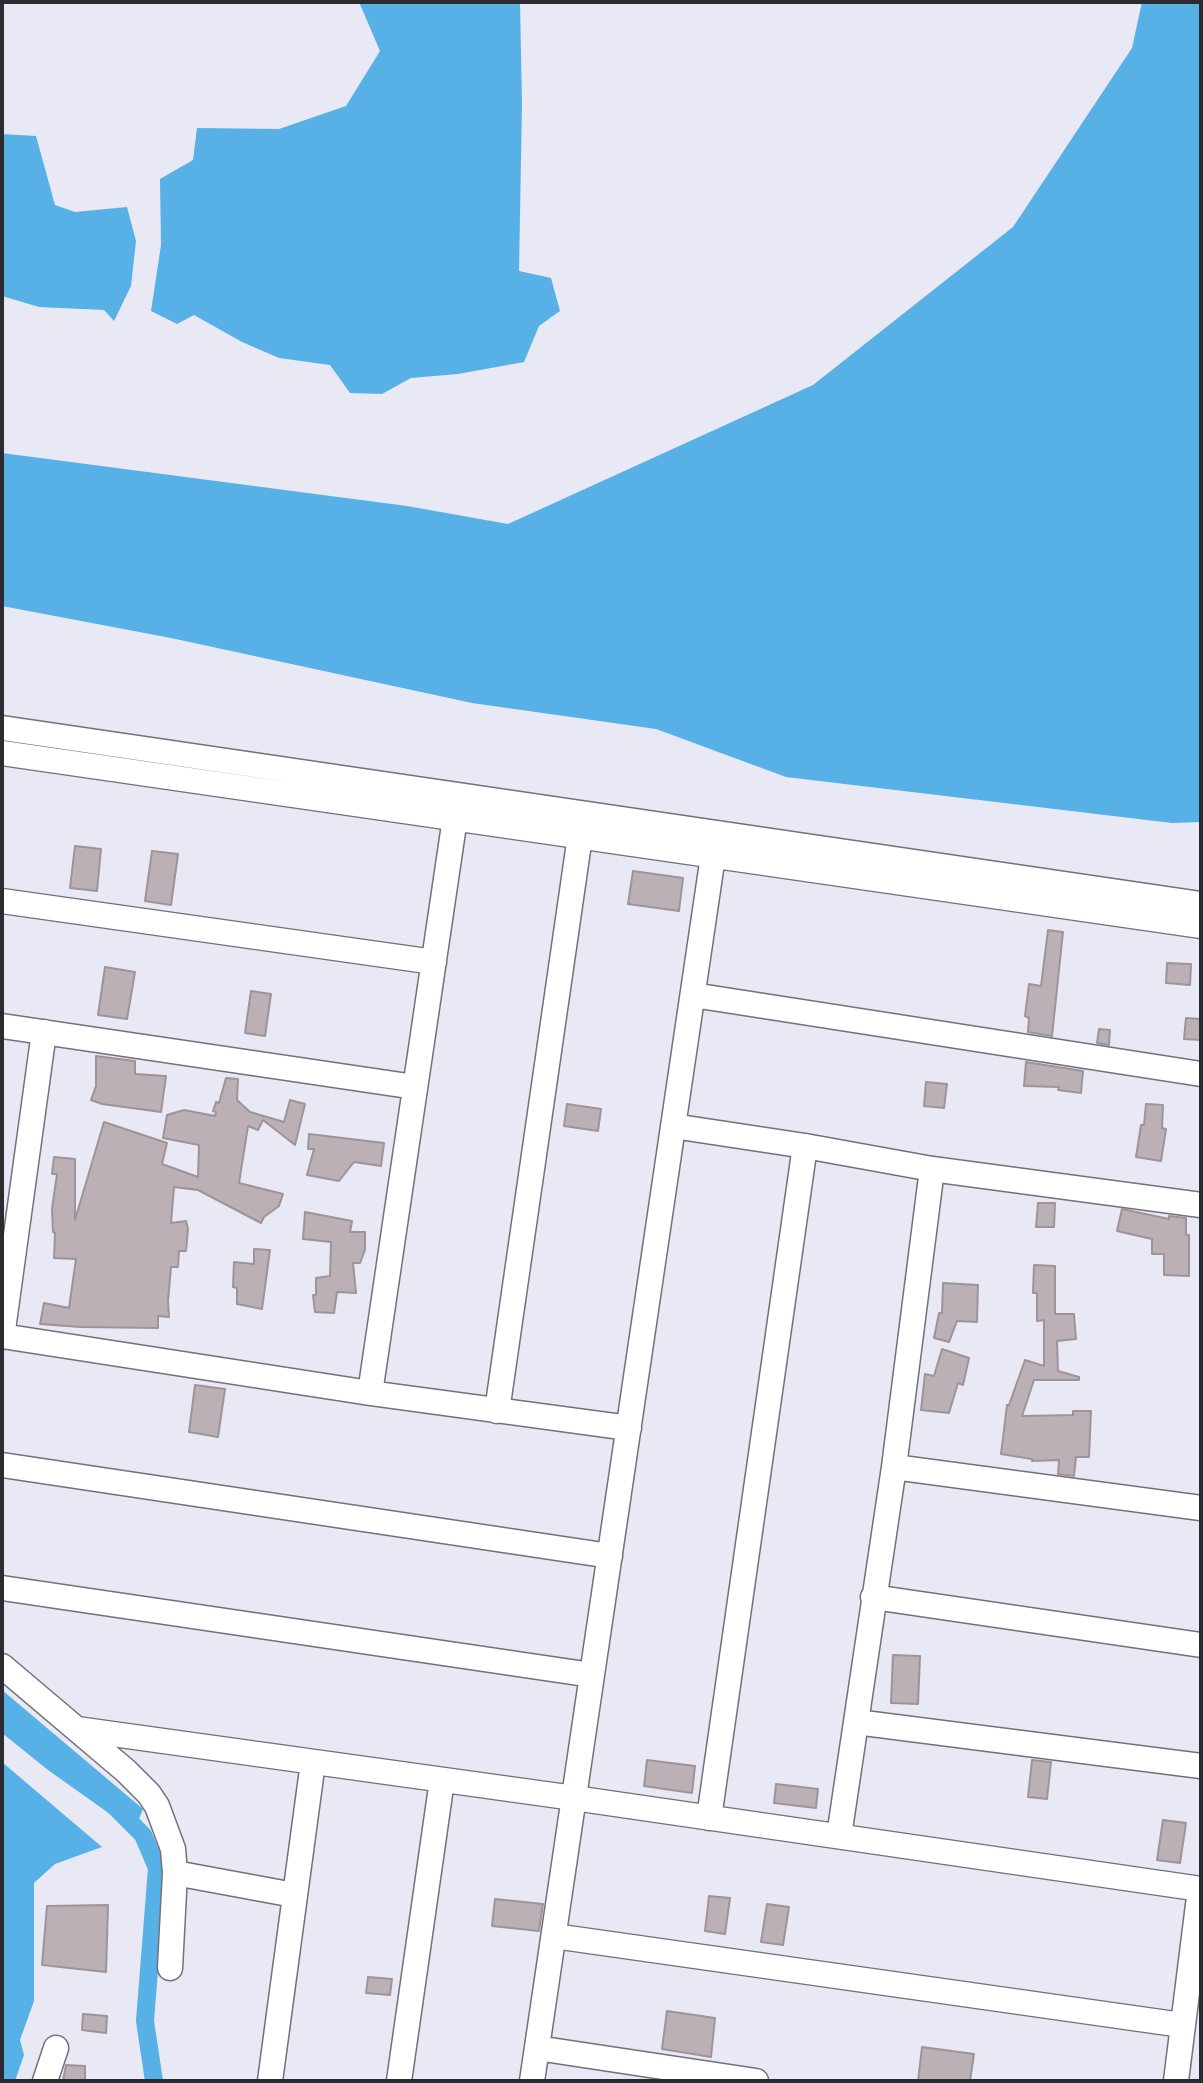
<!DOCTYPE html>
<style>
body{margin:0}
#map{position:relative;width:1203px;height:2083px;overflow:hidden;background:#e8e9f5;font-family:"Roboto Serif",serif}
canvas{display:block}
.frame{position:absolute;inset:0;border:4px solid #2b2b30;pointer-events:none}
</style>
<div id="map">
<canvas width="1203" height="2083"></canvas>
<div class="frame"></div>
</div>
<script>
const c = document.querySelector('canvas').getContext('2d');
c.lineJoin = 'round';
function paint(path, color) {
  c.fillStyle = color;
  c.fill(path, 'evenodd');
}
function stroke(path, color, width, dash) {
  c.strokeStyle = color;
  c.lineWidth = width;
  c.lineCap = dash ? 'butt' : 'round';
  c.setLineDash(dash || []);
  c.stroke(path);
}
const water = new Path2D(`
 M359,2h161l2,102 -3,167 32,7 9,33 -21,15 -15,36 -66,12 -47,4 -29,16 -32,-1 -20,-28 -51,-7 -37,-16 -48,-27 -17,9 -26,-13 10,-66 -1,-66 33,-19 4,-32 82,1 67,-23 34,-55z
 M1142,2h59v820l-29,1 -386,-46 -130,-48 -184,-26 -301,-65 -169,-32v-153l405,53 101,18 305,-139 200,-158 119,-179z
 M2,134l34,2 19,69 20,7 52,-5 9,34 -5,45 -17,35 -10,-11 -65,-3 -37,-11z
 M2,1690l141,119 -4,10 -15,5 -76,-54 -46,-37z
 M2,1762l100,85 -47,17 -21,19v118l-14,39 4,15 -9,26h-13z`);
const canal = new Path2D(`
 M114,1806l29,29 14,33 -12,153 9,60`);
const building = new Path2D(`
 M75,846l26,3 -4,42 -27,-3z
 M152,851l26,3 -7,51 -26,-4z
 M633,871l50,7 -4,33 -51,-7z
 M1048,930l15,2 -11,104 -24,-4 1,-14 -4,-2 4,-32 12,2z
 M1167,963l24,1 -1,21 -24,-2z
 M105,967l30,5 -8,47 -29,-4z
 M251,991l20,3 -6,42 -20,-3z
 M1186,1018l15,1v21l-17,-1z
 M1099,1029l11,1 -1,15 -12,-2z
 M96,1056l39,5v13l31,2 -5,36 -59,-8 -11,-4 5,-14z
 M1026,1062l57,9 -2,22 -23,-3 1,-3 -35,-1z
 M226,1078l12,1 -1,21 13,12 34,10 6,-22 15,4 -10,41 -32,-25 -5,10 -10,-4 -9,57 44,11 -4,12 -15,11 -3,6 -63,-33 -24,-3 -3,36 15,-2 2,8 -2,22h-7l-1,16h-7l-3,34 1,16 -11,-1v12l-78,-1 -40,-3 4,-21 25,5 7,-49 -22,-1 1,-25 -2,-1 -1,-23 5,-35h-5l2,-17 21,2v61l29,-98 63,21 -5,21 36,13 1,-32 -36,-7 4,-23 17,-5 31,6 1,-4 -3,-1 3,-9 3,1z
 M926,1082l21,2 -3,24 -20,-2z
 M567,1104l34,5 -3,22 -34,-5z
 M1146,1104l17,1 -1,23 4,1 -5,32 -25,-4 5,-32h3z
 M309,1134l75,9 -3,23 -27,-4 -15,19 -32,-6 7,-26h-6z
 M1038,1203h17l-1,24h-18z
 M1122,1209l47,10v-3l17,2v17h3v41l-25,-1v-21h-12v-15l-35,-8z
 M305,1212l47,9 -2,11h15v18l-5,13h-7l3,30 -19,-1 -3,21 -19,-1 -2,-17h3v-17l14,-2 1,-34 -28,-3z
 M254,1249l16,1 -8,59 -25,-5v-16l-4,-1 1,-25 20,2z
 M1034,1265l21,1v48h19l2,25 -19,2 1,30 21,6v3h-45l-12,36 51,-1v-4h18l-2,46h-13l-2,19 -16,-2 1,-14 -27,1v-2l-31,-5 6,-49h2l16,-45 19,6v-46l-7,1v-28h-4z
 M943,1283l35,2 -1,37 -20,-1 -8,21 -15,-4 5,-25h3z
 M942,1349l27,9 -6,27 -5,-2 -9,30 -28,-3 4,-36 9,2z
 M195,1385l30,4 -7,48 -29,-5z
 M893,1655l27,1 -2,48 -27,-1z
 M647,1760l48,6 -3,27 -48,-7z
 M1032,1760l19,2 -4,37 -19,-2z
 M776,1784l42,5 -2,19 -42,-5z
 M1163,1820l23,3 -6,40 -23,-3z
 M709,1896l21,2 -5,36 -20,-3z
 M495,1899l48,5 -4,27 -47,-5z
 M767,1904l22,3 -6,38 -22,-3z
 M108,1905l-2,67 -64,-7 5,-59z
 M368,1977l24,2 -2,16 -24,-2z
 M667,2011l48,7 -4,39 -49,-8z
 M83,2014l24,2 -1,17 -24,-3z
 M922,2047l52,7 -4,27h-52z
 M66,2065l19,1v15h-22z`);
const minor = new Path2D(`
 M2,728l1199,176
 M2,753l1199,173
 M2,901l432,61
 M693,995l508,79
 M2,1026l413,61
 M673,1126l132,20 127,23 269,36
 M2,1336l368,57 259,35
 M2,1337l42,-305
 M370,1393l85,-575
 M497,1411l83,-575
 M2,1465l608,91
 M894,1467l307,41
 M2,1588l590,87
 M873,1597l328,48
 M2,1666l124,105 23,23 8,12 16,43 2,24 -5,95
 M856,1722l345,44
 M77,1729l497,69 627,91
 M709,1818l96,-672
 M839,1836l55,-369 38,-298
 M175,1873l119,22
 M554,1936l628,89
 M537,2048l219,33
 M45,2081l11,-33
 M270,2081l43,-319
 M399,2081l43,-301
 M532,2081l181,-1225
 M1176,2081l24,-192`);
paint(water, '#57b1e7');
stroke(canal, '#57b1e7', 18);
paint(building, '#bbb0b6');
stroke(building, '#9e9399', 2);
stroke(minor, '#70717b', 27);
stroke(minor, '#fff', 24);
</script>
